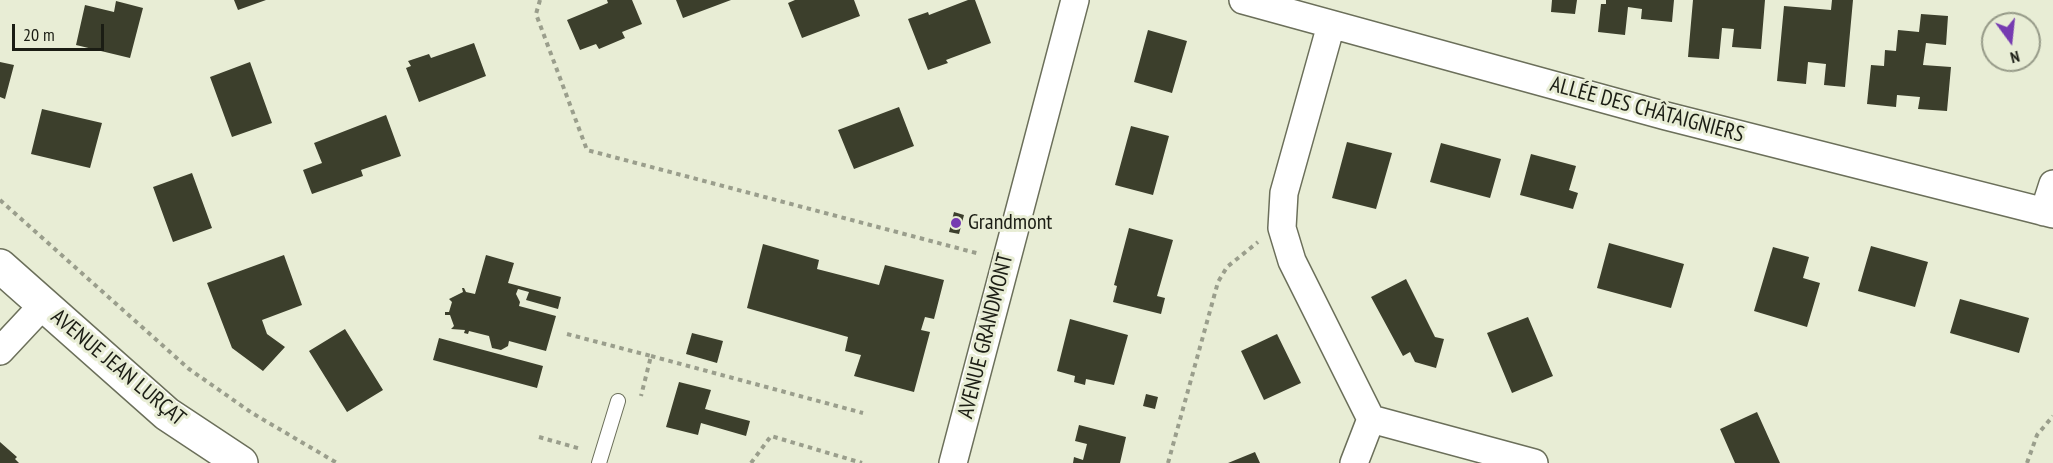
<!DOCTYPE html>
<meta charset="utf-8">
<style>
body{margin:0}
#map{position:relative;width:2053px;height:463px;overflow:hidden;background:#e8edd5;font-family:"PT Sans Narrow",sans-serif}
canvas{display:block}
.north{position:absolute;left:1981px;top:12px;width:60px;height:60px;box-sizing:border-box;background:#e8edd5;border:2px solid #969a88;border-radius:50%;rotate:165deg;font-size:16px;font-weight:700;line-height:24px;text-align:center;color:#1b1d14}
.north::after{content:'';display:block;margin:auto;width:21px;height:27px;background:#763bb1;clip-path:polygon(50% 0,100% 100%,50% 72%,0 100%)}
.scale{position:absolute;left:12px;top:24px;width:92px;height:27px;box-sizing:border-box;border:3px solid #1b1d14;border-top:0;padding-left:8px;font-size:18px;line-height:21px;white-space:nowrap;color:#1b1d14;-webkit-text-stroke:4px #e8edd5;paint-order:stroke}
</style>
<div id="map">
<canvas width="2053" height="463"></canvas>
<div class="north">N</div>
<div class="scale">20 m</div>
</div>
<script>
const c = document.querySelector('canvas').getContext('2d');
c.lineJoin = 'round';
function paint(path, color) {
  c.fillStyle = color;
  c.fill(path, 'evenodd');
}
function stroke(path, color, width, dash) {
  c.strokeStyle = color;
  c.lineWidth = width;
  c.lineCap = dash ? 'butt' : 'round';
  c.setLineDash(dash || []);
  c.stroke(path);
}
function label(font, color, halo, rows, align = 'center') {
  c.font = font + ' "PT Sans Narrow",sans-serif';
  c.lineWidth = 6;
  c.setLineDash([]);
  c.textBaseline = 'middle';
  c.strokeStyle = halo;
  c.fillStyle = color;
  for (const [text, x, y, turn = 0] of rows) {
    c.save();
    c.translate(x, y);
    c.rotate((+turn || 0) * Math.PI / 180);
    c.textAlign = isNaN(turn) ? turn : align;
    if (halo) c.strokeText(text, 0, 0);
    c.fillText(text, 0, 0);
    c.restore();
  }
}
const building = new Path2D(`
 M234,0h32l-28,10z
 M607,0h25l10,24 -20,8 3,6 -26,11 -3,-5 -16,6 -13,-30 41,-17z
 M676,0h55l-48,18z
 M795,0h59l6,16 -58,22 -14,-35z
 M968,0h7l16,43 -45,17 2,3 -20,7 -20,-51 20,-7 1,3z
 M1552,0h25l-2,14 -24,-2z
 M1606,0h68l-2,22 -31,-3 1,-10 -14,-2 -3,28 -27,-3 3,-28h5z
 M1693,0h72l-4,49 -29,-2 2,-18 -12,-1 -3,31 -31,-2z
 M1832,0h21l-8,87 -21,-2 2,-21 -18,-2 -2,22 -29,-3 7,-75 47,4z
 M116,1l27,7 -13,50 -54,-13 9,-40 29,7z
 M1921,14l27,2 -2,29 -20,-2 -3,22 28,2 -4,44 -29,-2 2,-12 -23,-2 -1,12 -29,-3 4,-39 13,1 1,-16 11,1 2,-21 21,2z
 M1148,30l39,11 -15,52 -38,-11z
 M474,43l12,33 -67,26 -13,-34 5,-2 -3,-5 21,-7 2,4z
 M0,62l14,3 -9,34 -5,-2z
 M250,62l22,61 -40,14 -22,-60z
 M899,107l15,39 -60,23 -16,-39z
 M42,109l60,14 -12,45 -59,-14z
 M386,115l15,41 -40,14 2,6 -51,18 -9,-24 19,-7 -8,-20z
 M1131,126l38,10 -16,59 -38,-10z
 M1347,142l45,11 -16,56 -44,-11z
 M1441,143l60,16 -11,39 -60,-16z
 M1531,154l45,12 -7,24 9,3 -5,16 -53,-14z
 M192,173l20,55 -39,14 -20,-55z
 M954,212l10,3 -5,19 -10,-2z
 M1129,228l44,12 -16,56 8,2 -4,16 -48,-12 4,-16 -3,-1z
 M1609,243l75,21 -13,44 -74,-20z
 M763,244l56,16 -2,9 62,16 6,-20 59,15 -10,39 -9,-2 -4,13 9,2 -16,60 -60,-16 7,-21 -16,-4 3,-14 -101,-29z
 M1871,246l57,16 -13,45 -57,-16z
 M1773,247l36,10 -6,21 17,5 -13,44 -53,-16z
 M284,255l18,50 -40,15 5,14 18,13 -22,24 -31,-23 -25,-65z
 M486,255l28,8 -6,20 53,14 -3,12 -32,-9 3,-8 -11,-3 -2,5 4,8 -1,4 37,10 -10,35 -37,-10 -1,5 -7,4 -9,-2 -3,-12 -20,-5 -1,3 -4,-1 1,-3 -14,-1 3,-3 -4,-11h-5v-3h4l3,-10 -3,-3 14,-7 -1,-4h2l2,4 9,2z
 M1406,279l29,58 9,2 -8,29 -21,-6 -5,-10 -7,4 -32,-59z
 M1960,299l69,19 -10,35 -69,-20z
 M1528,317l25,59 -41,17 -25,-60z
 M1070,319l58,16 -14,50 -28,-6 -1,6 -11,-3 1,-6 -18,-5z
 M345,329l38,61 -36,22 -38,-61z
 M692,333l31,8 -6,22 -31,-9z
 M1277,334l24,49 -37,17 -23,-49z
 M439,338l104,28 -6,22 -104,-28z
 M679,382l32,8 -6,19 45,12 -4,15 -45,-13 -3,12 -32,-8z
 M1146,394l12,3 -3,12 -12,-3z
 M1757,412l23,51h-45l-15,-34z
 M1079,425l47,12 -6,26h-47l1,-6 9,3 4,-16 -12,-3z
 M0,442l17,15 -2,2 4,4h-19z
 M1255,452l5,11h-32z`);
const path = new Path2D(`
 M540,0l-4,14 51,136 393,104
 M0,200l189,169 63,44 85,50
 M567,334l84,22 -10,40
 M651,356l212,57
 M539,437l42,12
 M751,463l20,-27 91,27
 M1168,463l50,-181 9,-15 31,-25
 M2027,463l10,-28 16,-19`);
const lane = new Path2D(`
 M599,463l19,-62`);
const street = new Path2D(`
 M1243,0l423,116 387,98
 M1331,25l-47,168 -2,35 10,33 79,158
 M2044,212l9,-28
 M0,351l43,-46
 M953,463l122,-463
 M1354,463l17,-44 163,44`);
const secondary = new Path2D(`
 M0,266l167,148 74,49`);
const markers = [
 [956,223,6,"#763bb1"]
];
const streetNames = [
 ["ALLÉE DES CHÂTAIGNIERS",1647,110,15],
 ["AVENUE GRANDMONT",986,336,-76],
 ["AVENUE JEAN LURÇAT",118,368,40]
];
const poiNames = [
 ["Grandmont",968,223]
];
paint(building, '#3c3f2c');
stroke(lane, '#6b6f5a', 16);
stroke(street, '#6b6f5a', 30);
stroke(secondary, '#6b6f5a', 36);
stroke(path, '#9a9e8c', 4, [4.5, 4.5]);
stroke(lane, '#fff', 14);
stroke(street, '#fff', 27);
stroke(secondary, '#fff', 33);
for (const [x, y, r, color] of markers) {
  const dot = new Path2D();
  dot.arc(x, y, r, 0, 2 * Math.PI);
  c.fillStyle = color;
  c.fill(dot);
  stroke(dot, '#e8edd5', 2);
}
label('22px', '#1b1d14', '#e8edd5', streetNames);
label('22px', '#1b1d14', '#e8edd5', poiNames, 'left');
</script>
